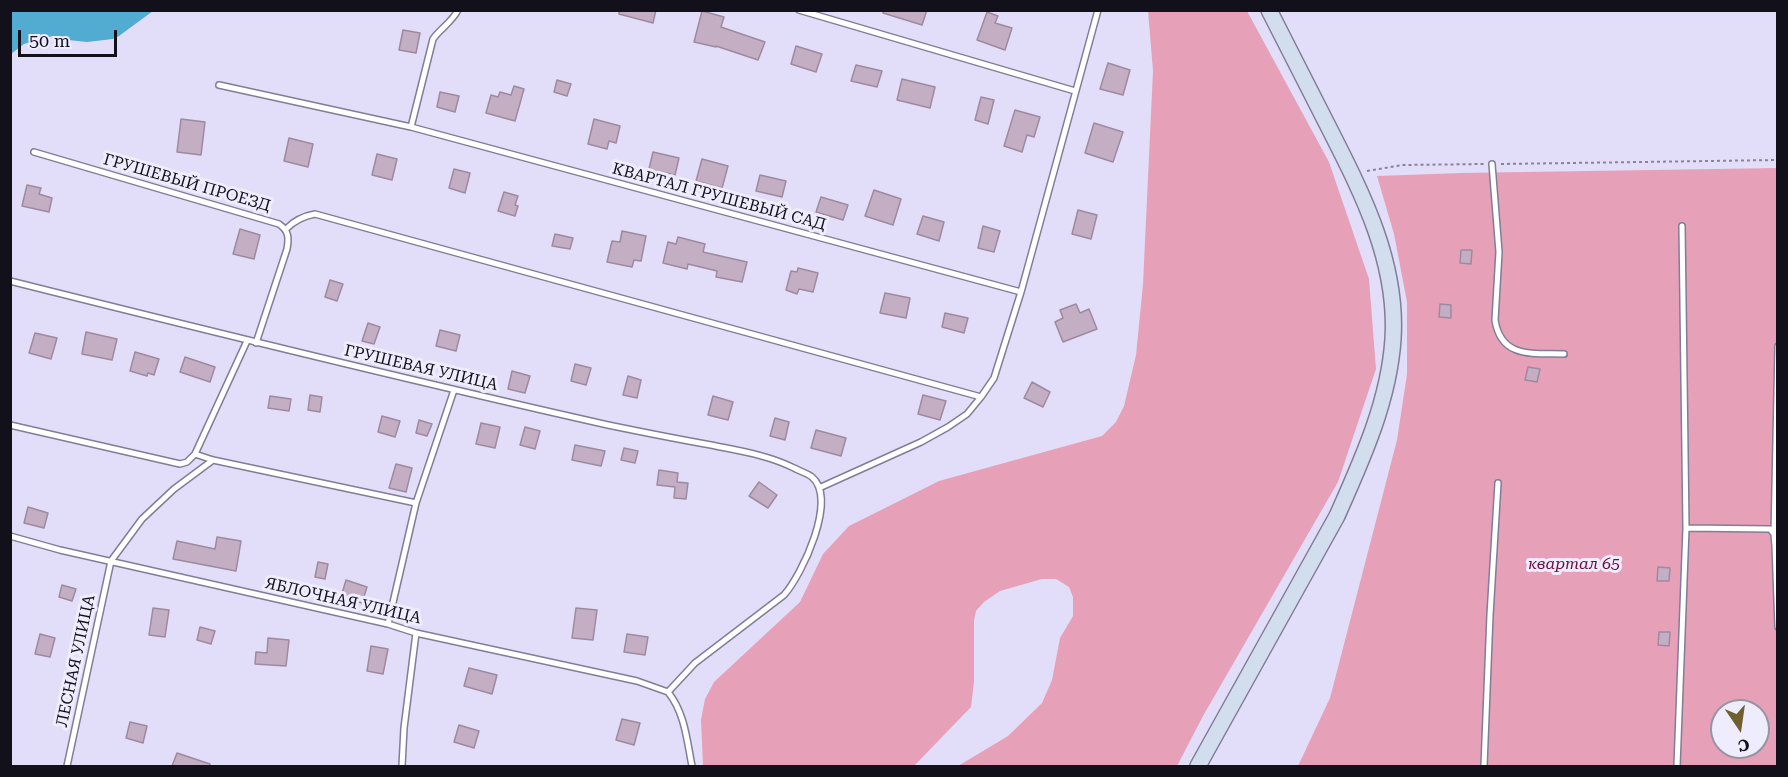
<!DOCTYPE html>
<meta charset="utf-8">
<style>
body{margin:0}
#map{position:relative;width:1788px;height:777px;overflow:hidden;background:#e2def9;font-family:"Roboto Serif",serif}
canvas{display:block}
.frame{position:absolute;inset:0;border:12px solid #12101a;pointer-events:none}
.north{position:absolute;left:1710px;top:699px;width:60px;height:60px;box-sizing:border-box;background:#efecfd;border:2px solid #9794a2;border-radius:50%;rotate:167deg;font-size:16px;font-weight:700;line-height:24px;text-align:center;color:#12101a}
.north::after{content:'';display:block;margin:auto;width:21px;height:27px;background:#6f602e;clip-path:polygon(50% 0,100% 100%,50% 72%,0 100%)}
.scale{position:absolute;left:18px;top:30px;width:99px;height:27px;box-sizing:border-box;border:3px solid #12101a;border-top:0;padding-left:8px;font-size:18px;line-height:21px;white-space:nowrap;color:#12101a;-webkit-text-stroke:4px #efecfd;paint-order:stroke}
</style>
<div id="map">
<canvas width="1788" height="777"></canvas>
<div class="frame"></div>
<div class="north">С</div>
<div class="scale">50 m</div>
</div>
<script>
const c = document.querySelector('canvas').getContext('2d');
c.lineJoin = 'round';
function paint(path, color) {
  c.fillStyle = color;
  c.fill(path, 'evenodd');
}
function stroke(path, color, width, dash) {
  c.strokeStyle = color;
  c.lineWidth = width;
  c.lineCap = dash ? 'butt' : 'round';
  c.setLineDash(dash || []);
  c.stroke(path);
}
function label(font, color, halo, rows, align = 'center') {
  c.font = font + ' "Roboto Serif",serif';
  c.lineWidth = 6;
  c.setLineDash([]);
  c.textBaseline = 'middle';
  c.strokeStyle = halo;
  c.fillStyle = color;
  for (const [text, x, y, turn = 0] of rows) {
    c.save();
    c.translate(x, y);
    c.rotate((+turn || 0) * Math.PI / 180);
    c.textAlign = isNaN(turn) ? turn : align;
    if (halo) c.strokeText(text, 0, 0);
    c.fillText(text, 0, 0);
    c.restore();
  }
}
const green = new Path2D(`
 M1148,11h99l82,151 40,117 7,90 -38,113 -135,234 -26,50h-219l50,-30 34,-33 10,-23 8,-42 13,-22v-19l-4,-10 -13,-8h-14l-42,12 -16,11 -8,9 -2,10v61l-3,25 -57,59h-211l-2,-46 4,-21 9,-17 86,-80 23,-48 26,-28 90,-45 163,-45 14,-14 8,-16 12,-51 7,-71 10,-213z
 M1777,168v598h-479l32,-68 67,-258 10,-66v-72l-13,-68 -17,-58 84,-3zM1722,711h36v36h-36z`);
const water = new Path2D(`
 M11,10h142v1l-34,25 -6,3 -26,3 -28,-3 -6,-3 -29,8 -13,10z`);
const building = new Path2D(`
 M619,10h37l-3,13 -34,-9z
 M883,10h44l-5,15 -39,-12z
 M702,11l22,6 -3,10 44,15 -7,18 -42,-14v1l-22,-5z
 M987,12l11,4 -3,7 17,5 -7,22 -28,-10z
 M403,30l17,3 -4,20 -17,-3z
 M796,46l26,8 -6,18 -25,-8z
 M1108,63l22,7 -7,25 -23,-6z
 M856,65l26,6 -5,16 -26,-6z
 M902,79l33,8 -5,21 -33,-8z
 M557,80l14,4 -4,12 -13,-4z
 M514,86l10,3 -9,32 -29,-8 5,-18 7,2 2,-5 11,3z
 M440,92l19,4 -4,16 -18,-5z
 M981,97l13,3 -6,24 -13,-4z
 M1015,110l25,7 -6,20 -7,-2 -5,17 -18,-6z
 M181,119l24,3 -4,33 -24,-3z
 M594,119l26,7 -4,17 -7,-2 -2,8 -19,-5z
 M1094,123l29,9 -10,30 -28,-9z
 M289,138l24,6 -5,23 -24,-6z
 M653,152l26,6 -4,17 -26,-6z
 M377,154l20,5 -5,21 -20,-5z
 M702,159l26,7 -6,22 -26,-7z
 M454,169l16,4 -5,20 -16,-5z
 M760,175l26,6 -4,16 -26,-6z
 M27,185l14,3 -2,6 13,4 -3,14 -27,-6z
 M874,190l27,9 -8,26 -28,-9z
 M504,192l14,4 -3,9 3,1 -3,10 -17,-5z
 M821,197l27,8 -5,15 -27,-8z
 M1078,210l19,5 -6,24 -19,-5z
 M923,216l21,6 -5,19 -22,-7z
 M983,226l17,5 -6,21 -16,-4z
 M240,229l20,6 -6,24 -21,-5z
 M622,231l24,5 -5,25 -7,-1 -2,7 -25,-5 5,-21 8,1z
 M555,234l18,4 -3,11 -18,-3z
 M678,237l27,7 -2,8 44,10 -5,20 -26,-5 1,-6 -29,-7 -1,5 -24,-6 5,-21 8,2z
 M1461,250h11l-1,14 -11,-1z
 M798,268l20,5 -5,19 -14,-3 -2,5 -11,-4 5,-19 6,1z
 M330,280l13,4 -6,17 -12,-4z
 M885,293l25,5 -4,20 -26,-5z
 M1076,304l4,9 9,-4 8,20 -34,13 -8,-20 8,-4 -3,-8z
 M1440,304l11,1v13l-12,-1z
 M945,313l23,5 -4,15 -22,-6z
 M368,323l12,4 -6,17 -12,-3z
 M440,330l20,5 -4,16 -20,-5z
 M86,332l31,7 -5,21 -30,-6z
 M35,333l22,5 -6,21 -22,-6z
 M135,352l24,7 -5,16 -6,-2 -1,3 -17,-5z
 M185,357l30,10 -5,15 -30,-10z
 M575,364l16,4 -5,17 -15,-4z
 M1528,367l12,2 -3,13 -12,-2z
 M512,371l18,5 -5,17 -17,-4z
 M628,376l13,4 -4,18 -14,-3z
 M1032,382l18,10 -7,15 -19,-9z
 M310,395l12,2 -2,15 -12,-2z
 M923,395l23,6 -6,19 -22,-6z
 M270,396l21,3 -2,12 -21,-3z
 M713,396l20,6 -5,18 -20,-5z
 M382,416l18,5 -5,16 -17,-5z
 M775,418l14,4 -4,18 -15,-4z
 M419,420l13,4 -5,12 -11,-3z
 M481,423l19,4 -5,21 -19,-4z
 M525,427l15,4 -5,18 -15,-4z
 M816,430l30,8 -5,18 -30,-8z
 M575,445l30,6 -4,15 -29,-6z
 M624,448l14,3 -3,12 -14,-3z
 M396,464l16,4 -6,24 -17,-4z
 M659,470l19,3 -1,9 11,1 -2,16 -12,-1 1,-11 -18,-2z
 M759,482l18,13 -9,13 -19,-12z
 M28,507l20,6 -4,15 -20,-5z
 M217,537l24,4 -5,30 -63,-12 4,-18 38,8z
 M318,562l10,2 -3,15 -10,-2z
 M1658,567l12,1 -1,13h-12z
 M346,580l21,7 -5,16 -21,-6z
 M62,585l14,4 -4,12 -13,-4z
 M153,608l16,2 -4,27 -16,-2z
 M576,608l21,2 -4,30 -21,-2z
 M200,627l15,4 -4,13 -14,-4z
 M1659,632h11l-1,14 -11,-1z
 M40,634l15,4 -5,19 -15,-3z
 M627,634l21,3 -3,18 -21,-3z
 M268,638l21,2 -3,26 -31,-2 1,-12 11,1z
 M371,646l17,3 -5,25 -16,-3z
 M469,668l28,7 -5,19 -28,-8z
 M622,719l18,4 -6,22 -18,-5z
 M130,722l17,4 -4,17 -17,-5z
 M459,725l20,6 -5,17 -20,-6z
 M177,753l33,11v2h-38z`);
const path = new Path2D(`
 M1501,164l277,-4
 M1367,171l36,-6 81,-1`);
const lane = new Path2D(`
 M799,10l276,81
 M219,85l192,42 610,165
 M411,127l22,-88c7,-10 19,-17 25,-29
 M34,152l245,72c10,7 10,14 8,25l-31,94
 M1492,164l7,88 -4,68c6,39 38,33 69,34
 M286,229c9,-9 17,-13 29,-15l666,183
 M10,281c199,50 398,99 598,144 34,7 69,14 103,20 29,6 57,10 83,23 5,3 13,5 18,9 26,22 -10,98 -28,118l-89,68 -27,29
 M10,425l170,39 7,-2 8,-8 52,-113
 M195,454l18,6 203,43 38,-113
 M819,488l102,-46 27,-15 19,-13 14,-17 13,-19 27,-86 77,-282
 M1686,528l84,1 4,5 1,12 3,81
 M1774,534l4,-188
 M10,536l50,14 328,74 28,9 221,48 31,11
 M388,624l28,-121
 M668,692c17,21 19,49 24,74
 M67,766l44,-205 31,-42 32,-30 39,-29
 M402,766l2,-38 12,-95
 M1484,766l6,-151 8,-132
 M1677,766l9,-238 -4,-302`);
const secondary = new Path2D(`
 M1198,766l139,-250c25,-56 52,-115 56,-177 5,-78 -32,-148 -66,-215 -19,-38 -39,-76 -58,-114`);
const streetNames = [
 ["ГРУШЕВЫЙ ПРОЕЗД",187,183,16],
 ["КВАРТАЛ ГРУШЕВЫЙ САД",719,197,15],
 ["ГРУШЕВАЯ УЛИЦА",421,368,13],
 ["ЯБЛОЧНАЯ УЛИЦА",343,601,13],
 ["ЛЕСНАЯ УЛИЦА",76,661,-78]
];
const parkNames = [
 ["квартал 65",1574,564]
];
paint(green, '#e6a1b9');
paint(water, '#52acd1');
paint(building, '#c3aec4');
stroke(building, '#9e8a9f', 1.5);
stroke(lane, '#817d96', 8);
stroke(secondary, '#817d96', 18);
stroke(path, '#878498', 2, [3, 3]);
stroke(lane, '#fff', 5);
stroke(secondary, '#d2ddee', 15);
label('16px', '#12101a', '#efecfd', streetNames);
label('italic 16px', '#6b0e3c', '#efecfd', parkNames);
</script>
